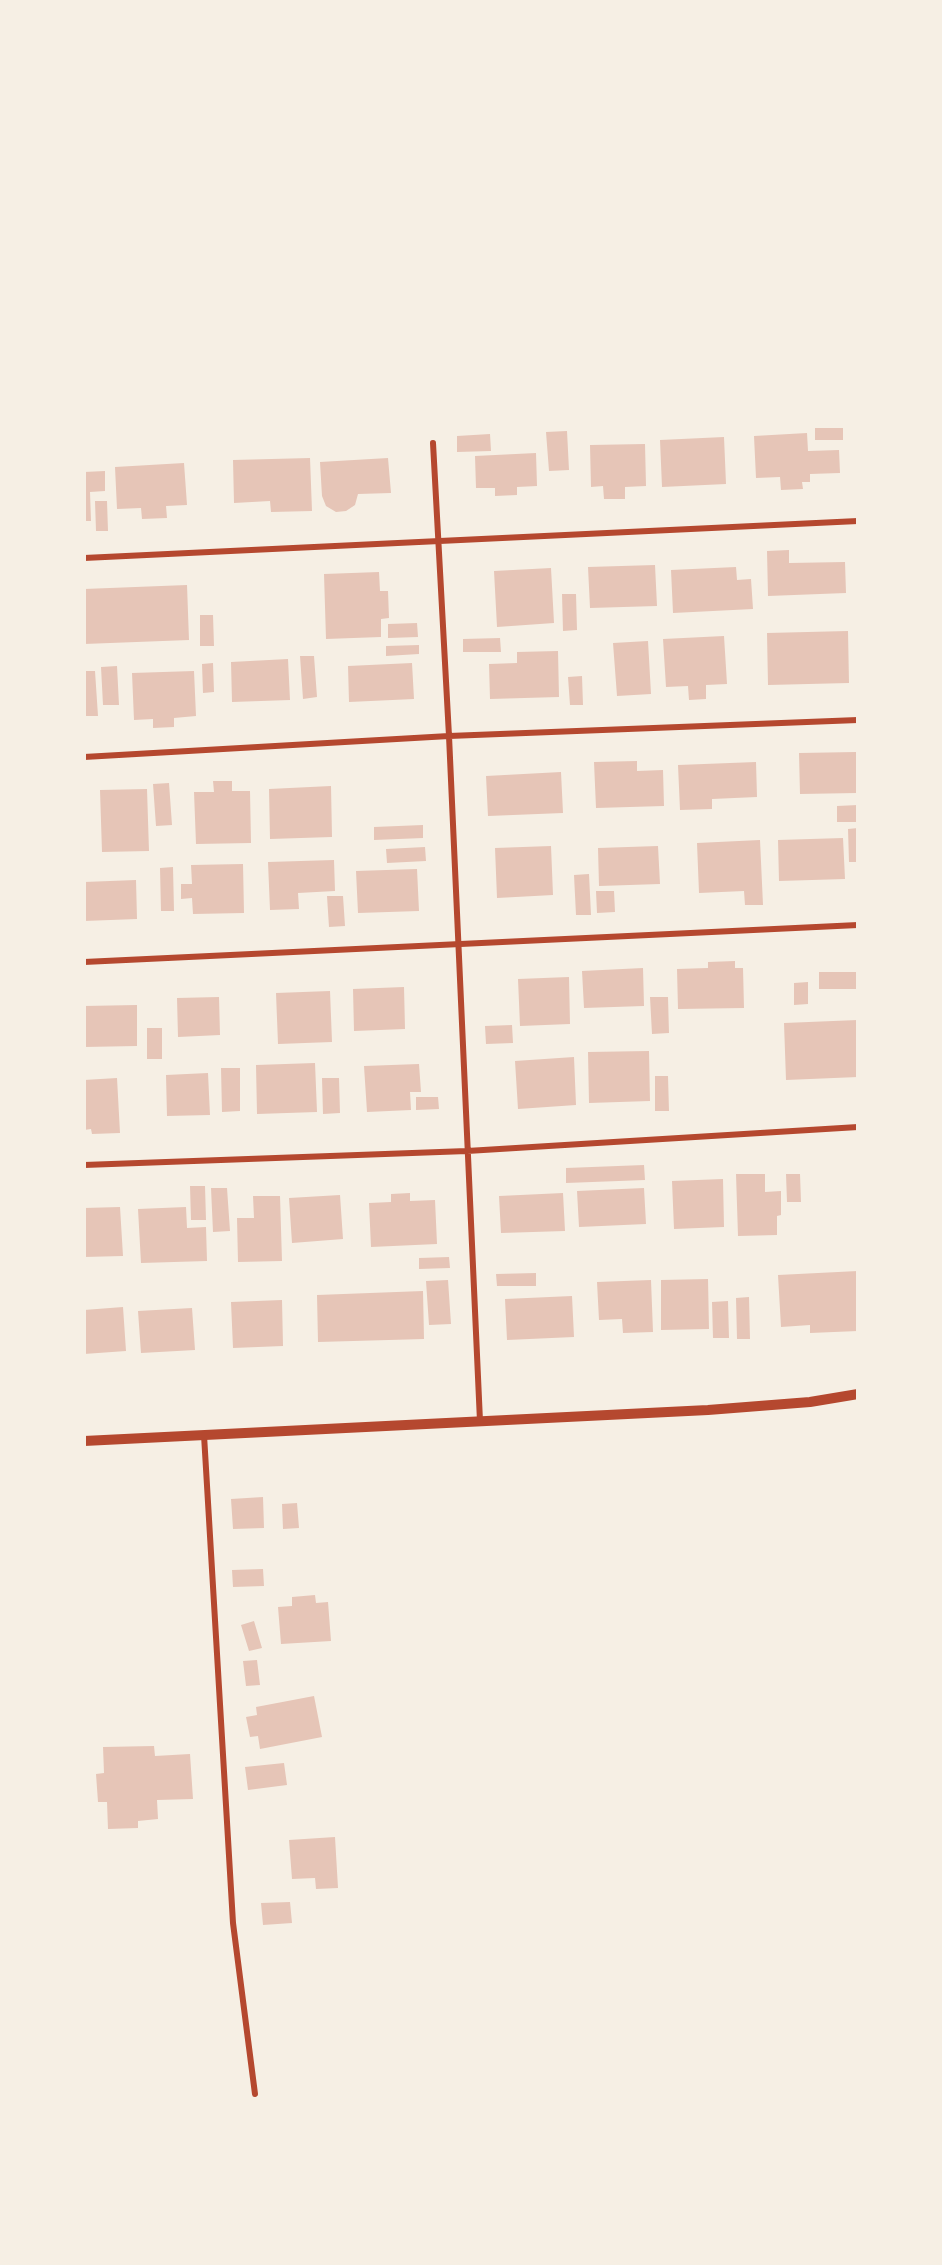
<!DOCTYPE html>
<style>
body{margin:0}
#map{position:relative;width:942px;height:2265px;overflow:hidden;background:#f6efe4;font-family:Roboto,sans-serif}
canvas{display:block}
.frame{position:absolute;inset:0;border:86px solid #f6efe4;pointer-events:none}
</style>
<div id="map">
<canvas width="942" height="2265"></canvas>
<div class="frame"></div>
</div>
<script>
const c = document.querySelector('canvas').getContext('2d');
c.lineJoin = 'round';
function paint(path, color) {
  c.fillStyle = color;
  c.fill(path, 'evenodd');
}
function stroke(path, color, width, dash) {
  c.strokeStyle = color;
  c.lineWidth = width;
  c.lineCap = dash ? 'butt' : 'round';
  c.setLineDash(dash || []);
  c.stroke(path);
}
const building = new Path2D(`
 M815,428h28v12h-28z
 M567,431l2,39 -20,1 -3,-39z
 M807,433l1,18 31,-1 1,23 -30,1v8h-8l1,7 -22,1 -1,-13 -24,1 -2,-42z
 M490,434l1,17 -34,1v-16z
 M724,437l2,47 -64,3 -2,-47z
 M645,444l1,42 -21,1v12h-21l-1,-13 -12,1 -1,-42z
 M536,453l1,33 -20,1v8l-22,1v-8h-19l-1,-32z
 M310,458l2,53 -41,1 -1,-11 -36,2 -1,-43z
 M388,458l3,35 -33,1 -3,11 -9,6 -10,1 -10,-6 -4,-10 -2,-34z
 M184,463l3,42 -21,1 1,12 -25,1 -1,-11 -24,1 -2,-42z
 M105,471v20l-15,1 1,29h-7v-49z
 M95,501h12l1,30h-12z
 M789,550v13l56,-1 1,31 -78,3 -1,-45z
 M655,565l2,41 -67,2 -2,-41z
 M736,567l1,13 14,-1 2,30 -80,4 -2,-43z
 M551,568l3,55 -57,4 -3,-56z
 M379,572l1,19h8l1,27 -8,1v18l-55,2 -2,-65z
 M187,585l2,55 -105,4v-55z
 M562,594h14l1,36 -14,1z
 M200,615h13l1,31h-14z
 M417,623l1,14 -30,1v-14z
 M848,631l1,52 -81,2 -1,-52z
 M724,636l3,48 -21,1v14l-17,1 -1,-14 -22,1 -3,-48z
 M500,638l1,14h-38v-13z
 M648,641l3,53 -34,2 -4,-53z
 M419,645v9l-33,2v-10z
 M558,651l1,46 -69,2 -1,-35 28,-1v-11z
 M300,656h14l3,41 -14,2z
 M288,659l2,41 -58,2 -1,-40z
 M213,663l1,29 -11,1 -1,-29z
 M412,663l2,36 -65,3 -1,-36z
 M117,666l2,39h-16l-2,-38z
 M84,671h11l3,45h-14z
 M194,671l2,45 -22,2v9l-21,1v-9l-19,1 -2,-47z
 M582,676l1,29h-13l-2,-28z
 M856,752l1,41 -57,1 -1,-41z
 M637,761v10l26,-1 1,36 -68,2 -2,-46z
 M756,762l1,35 -45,2v10l-32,1 -2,-45z
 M561,772l2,41 -75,3 -2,-40z
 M213,781h19v10h18l1,52 -55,1 -2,-52h20z
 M169,783l3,42 -16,1 -3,-42z
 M331,786l1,51 -62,2 -1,-50z
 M147,789l2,62 -47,1 -2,-62z
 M858,805v17h-21v-16z
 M423,825v13l-49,2v-13z
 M858,828v34h-9l-1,-33z
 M843,838l2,41 -66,2 -1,-41z
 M760,840l3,65h-18l-1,-14 -45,2 -2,-50z
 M551,846l2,49 -56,3 -2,-50z
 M658,846l2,38 -61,2 -1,-38z
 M425,847l1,14 -39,2 -1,-14z
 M334,860l1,31 -37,2 1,16 -29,1 -2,-48z
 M243,864l1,49 -51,1 -1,-16 -11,1v-15h11l-1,-19z
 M173,867l1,44h-13l-1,-43z
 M417,869l2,42 -61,2 -2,-42z
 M589,874l2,41h-15l-2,-40z
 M136,880l1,39 -53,2v-39z
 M596,891h18l1,21 -18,1z
 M327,896h16l2,30 -16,1z
 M735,961v7h8l1,40 -66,1 -1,-40 31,-1v-6z
 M643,968l1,38 -60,2 -2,-37z
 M819,972h39v17h-39z
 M569,977l1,47 -50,2 -2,-47z
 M808,982v22l-14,1v-22z
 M404,987l1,42 -51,2 -1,-42z
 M330,991l2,51 -54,2 -2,-51z
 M219,997l1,38 -42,2 -1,-39z
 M650,997h18l1,36 -17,1z
 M137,1005v41l-53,1v-41z
 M858,1020v57l-72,3 -2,-57z
 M512,1025l1,18 -27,1 -1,-18z
 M147,1028h15v31h-15z
 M649,1051l1,50 -61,2 -1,-51z
 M574,1057l2,48 -58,4 -3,-48z
 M315,1063l2,49 -60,2 -1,-49z
 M419,1064l2,28h-11l1,18 -44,2 -3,-46z
 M221,1068h19v43l-18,1z
 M208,1073l2,42 -43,1 -1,-41z
 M655,1076h13l1,35h-14z
 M117,1078l3,55 -28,1 -1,-5 -7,1v-50z
 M322,1078h17l1,35 -17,1z
 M416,1097h22l1,12 -23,1z
 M644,1165l1,15 -79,3v-15z
 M736,1174h29v18l16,-1v24l-4,1v19l-39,1z
 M786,1174h14l1,28h-14z
 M723,1179l1,48 -50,2 -2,-48z
 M190,1186h15l1,34h-15z
 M211,1188h16l3,43 -17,1z
 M644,1188l2,36 -67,3 -2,-36z
 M410,1193v8l25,-1 2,44 -66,3 -2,-44 22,-1v-8z
 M563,1193l2,38 -64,2 -2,-37z
 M340,1195l3,44 -51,4 -3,-45z
 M253,1196h27l2,65 -44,1 -1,-44h17z
 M120,1207l3,49 -39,1v-49z
 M186,1207l1,21 19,-1 1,34 -66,2 -3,-54z
 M449,1257l1,11 -31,1v-11z
 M858,1271v60l-48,2v-8l-29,2 -3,-52z
 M536,1273v13h-39l-1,-12z
 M708,1279l1,50 -48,1v-50z
 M448,1280l3,44 -22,1 -3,-44z
 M651,1280l2,52 -30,1 -1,-14 -23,1 -2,-38z
 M423,1291l1,48 -106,3 -1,-47z
 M572,1296l2,41 -67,3 -2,-41z
 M749,1297l1,42h-13l-1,-41z
 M282,1300l1,46 -50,2 -2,-46z
 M728,1301l1,37h-16l-1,-36z
 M123,1307l3,44 -42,3v-44z
 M192,1308l3,42 -54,3 -3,-42z
 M263,1497l1,31 -31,1 -2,-30z
 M297,1503l2,25 -16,1 -1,-25z
 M263,1569l1,17 -31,1 -1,-17z
 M315,1595l1,8 12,-1 3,39 -50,3 -3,-37 14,-1v-9z
 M254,1621l8,27 -13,3 -8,-26z
 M257,1660l3,25 -14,1 -3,-25z
 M314,1696l8,41 -62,12 -2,-13 -8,1 -4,-20 11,-2 -1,-8z
 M154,1746l1,10 35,-2 3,45 -36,1 1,19 -20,2v7l-30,1 -1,-27h-9l-2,-28 8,-1 -1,-26z
 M284,1763l3,22 -39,5 -3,-23z
 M335,1837l3,51 -22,1 -1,-11 -23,1 -3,-39z
 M290,1902l2,21 -29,2 -2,-22z`);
const minor = new Path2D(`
 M433,443l16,293 31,685
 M84,558l774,-37
 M84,757l365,-21 409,-16
 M84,962l774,-37
 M84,1165l383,-14 391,-24
 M204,1435l29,488 22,171`);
const tertiary = new Path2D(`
 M84,1441l624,-31 102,-8 48,-8`);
paint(building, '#e6c5b7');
stroke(minor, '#b5482f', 6);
stroke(tertiary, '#b5482f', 10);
</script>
